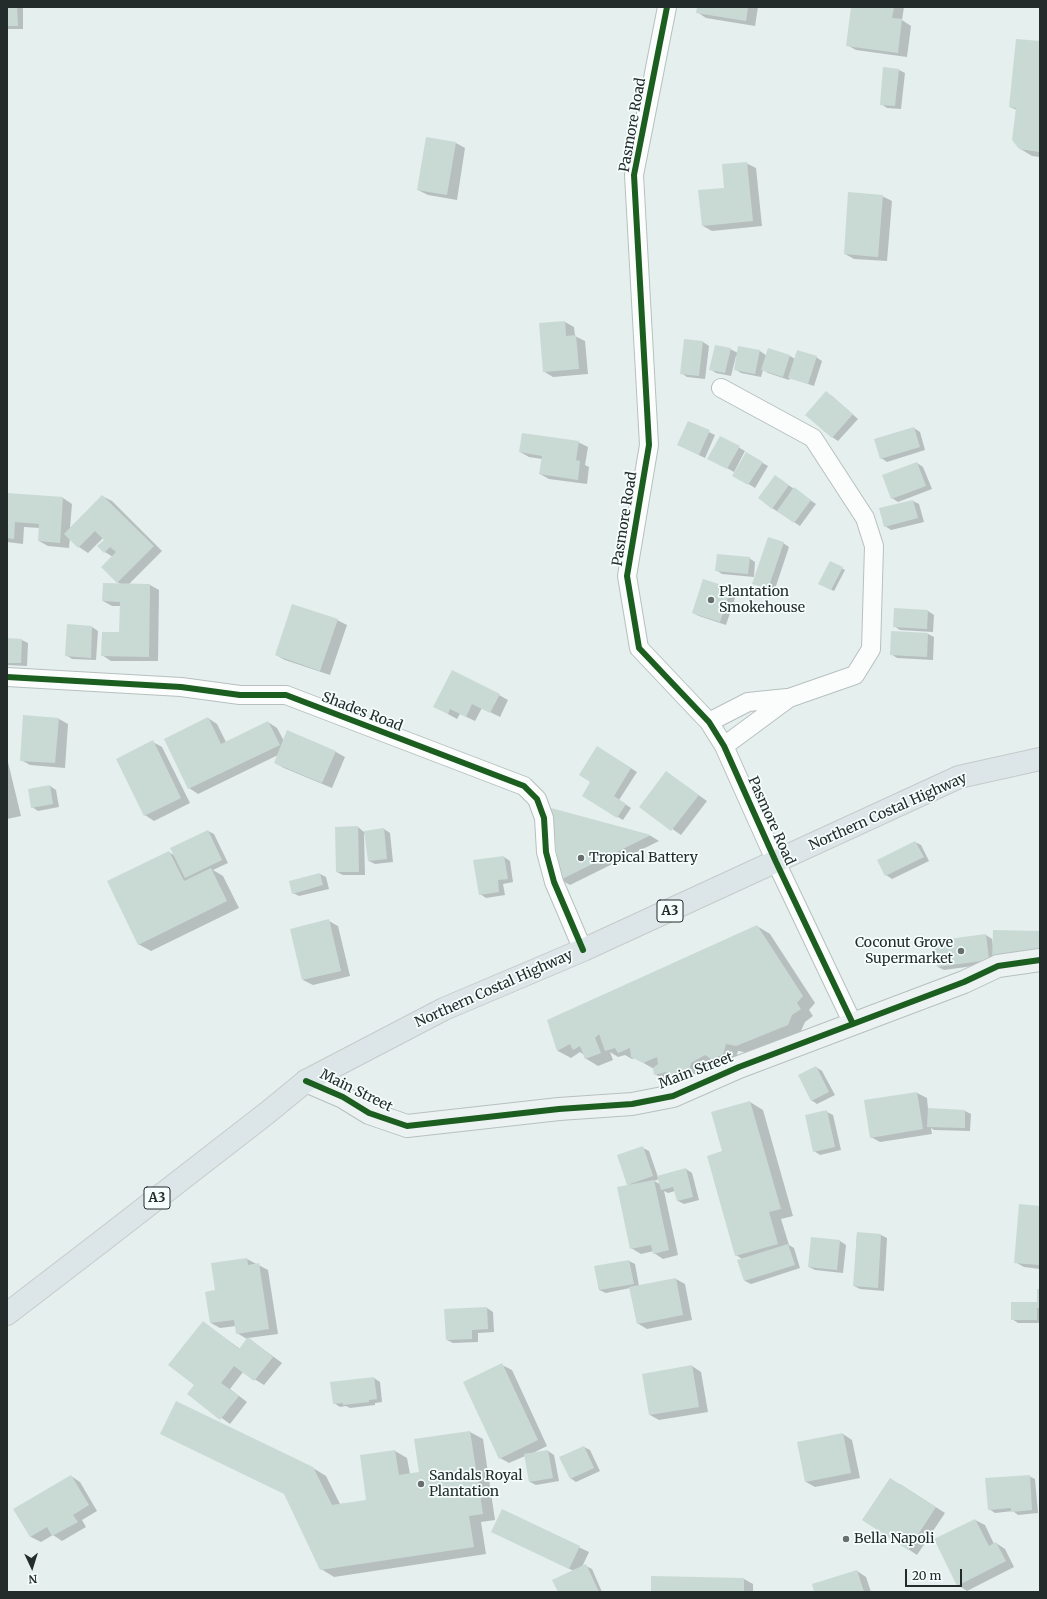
<!DOCTYPE html>
<style>
body{margin:0}
#map{position:relative;width:1047px;height:1599px;overflow:hidden;background:#e4efee;font-family:Merriweather,serif}
canvas{display:block}
.frame{position:absolute;inset:0;border:8px solid #232b2b;pointer-events:none}
.north{position:absolute;left:12px;top:1547px;width:40px;height:40px;-webkit-text-stroke:3px #f6fefd;paint-order:stroke;rotate:176deg;font-size:11px;font-weight:700;line-height:16px;text-align:center;color:#232b2b}
.north::after{content:'';display:block;margin:auto;width:14px;height:18px;background:#232b2b;clip-path:polygon(50% 0,100% 100%,50% 72%,0 100%)}
.scale{position:absolute;left:905px;top:1569px;width:57px;height:18px;box-sizing:border-box;border:2px solid #232b2b;border-top:0;padding-left:5px;font-size:12px;line-height:14px;white-space:nowrap;color:#232b2b;-webkit-text-stroke:3px #f6fefd;paint-order:stroke}
</style>
<div id="map">
<canvas width="1047" height="1599"></canvas>
<div class="frame"></div>
<div class="north">N</div>
<div class="scale">20 m</div>
</div>
<script>
const c = document.querySelector('canvas').getContext('2d');
c.lineJoin = 'round';
function paint(path, color) {
  c.fillStyle = color;
  c.fill(path, 'evenodd');
}
function stroke(path, color, width, dash) {
  c.strokeStyle = color;
  c.lineWidth = width;
  c.lineCap = dash ? 'butt' : 'round';
  c.setLineDash(dash || []);
  c.stroke(path);
}
function label(font, color, halo, rows, align = 'center') {
  c.font = font + ' Merriweather,serif';
  c.lineWidth = 3.5;
  c.setLineDash([]);
  c.textBaseline = 'middle';
  c.strokeStyle = halo;
  c.fillStyle = color;
  for (const [text, x, y, turn = 0] of rows) {
    c.save();
    c.translate(x, y);
    c.rotate((+turn || 0) * Math.PI / 180);
    c.textAlign = isNaN(turn) ? turn : align;
    if (halo) c.strokeText(text, 0, 0);
    c.fillText(text, 0, 0);
    c.restore();
  }
}
const shadow = new Path2D(`
 M7,7h16v22h-16z
 M698,7h60l-3,19 -49,-8 -9,-6z
 M852,7h52l-2,13 9,6 -4,31 -51,-7 -9,-5z
 M1040,42v115l-8,-1 -13,-8 -2,-38 -7,-3z
 M899,70l6,3 -4,36 -14,-1 -6,-4z
 M456,143l9,5 -8,52 -29,-5 -10,-5z
 M746,163l10,5 6,58 -50,5 -9,-5 22,-38z
 M882,196l10,5 -5,60 -33,-2 -9,-5z
 M565,322l9,5 1,9 10,5 3,33 -35,3 -10,-6z
 M703,342l6,4 -4,33 -18,-2 -6,-4z
 M730,349l8,4 22,-2 7,5h23l5,3 21,-2 6,4 -8,25 -24,-8 -1,2 -21,-7 -5,-3 -2,7 -20,-4 -6,-4 3,-13h-2l-5,20 -15,-3 -6,-4z
 M826,392l6,4 26,23 -20,22 -6,-4z
 M688,422l27,13 -10,23 -27,-13z
 M914,428l6,4 5,18 -38,12 -6,-4z
 M720,437l25,14 -11,21 -25,-14z
 M578,442l10,5 -3,18 4,2 -2,17 -38,-5 -9,-5 2,-15 -13,-2 -9,-5z
 M747,454l21,12 -13,22 -21,-13z
 M917,463l6,4 9,22 -34,13 -6,-4z
 M781,480l35,24 -16,22 -28,-18z
 M7,494l56,4 9,6 -2,24 32,-32 10,5 50,50 -33,33 21,1 9,5 -1,71h-47l-9,-6 18,-22 1,-27h-9l-9,-5 18,-17 -4,-2 -4,-25 -8,-5v-12l-2,-2 -15,15 -9,-6 -9,-9 -1,10 -21,-2 -9,-5 1,-13 -16,-1 -1,17 -16,-2z
 M913,501l6,3 5,18 -33,8 -6,-4 -5,-17z
 M783,543l6,4 -15,45 -21,-9z
 M749,558l6,4 -1,15 -32,-3 -6,-4z
 M830,562l15,8 -11,21 -12,-6z
 M704,580l27,9 6,3 -11,33 -27,-9 -6,-3z
 M928,611l6,4 -1,17 -33,-2 -6,-4z
 M337,620l10,5 -17,50 -45,-15 -9,-5z
 M68,625l24,2 6,4 -2,29 -24,-1 -6,-4z
 M928,634l6,3 -1,23 -36,-2 -6,-4z
 M7,639l15,1 6,3 -1,23 -20,-1z
 M499,695l9,5 -8,17 -18,-9 -7,13 -15,-7 -3,5 -22,-12z
 M208,718l9,6 9,18 42,-20 9,6 7,13 52,11 9,5 -13,31 -48,-20 -9,-5 3,-8 -80,39 -9,-6z
 M59,719l9,5 -3,44 -35,-3 -9,-5z
 M153,742l9,5 28,56 -36,18 -9,-6z
 M604,751l33,21 -18,28 12,8 -8,12 -40,-24 9,-15z
 M7,758l14,58 -14,3z
 M666,772l41,29 -26,34 -40,-28z
 M50,786l6,4 3,17 -21,4 -6,-4z
 M552,810l99,26 8,5 -89,44 -9,-5z
 M358,827l6,5 20,-3 6,4 3,29 -18,2 -6,-3 -3,-27h-2l1,41h-22l-6,-3 -1,-44z
 M208,831l6,3 14,29 -15,7 10,6 16,32 -88,43 -13,-7 31,-92 6,4z
 M915,842l6,3 8,16 -37,18 -6,-4z
 M504,857l6,4 3,21 -10,2 2,11 -19,3 -6,-4z
 M320,874l6,3 3,12 -30,7 -6,-3z
 M329,921l9,5 12,50 -37,9 -10,-5z
 M757,926l13,8 45,69 -6,7 4,6 -8,6 -4,9 -52,22 -11,-2 -3,11 -11,3 -6,-3 -14,8 -2,4 -19,10 -7,-4 -8,2 -13,-8 -1,-5 -19,-11 -3,1 -7,-4 -7,2 -8,-5 3,8 -15,6 -13,-8 -1,-3 -4,-3 -9,6 -13,-7 -9,-30z
 M1040,932l-45,31 -51,7 -6,-3 48,-32 6,4 1,7z
 M816,1067l6,4 13,24 -18,9 -6,-4z
 M917,1093l10,5 1,11 37,2 6,3 -1,17 -36,-1 -3,-2 1,6 -52,8 -9,-5 -6,-36z
 M750,1102l13,8 30,106 -12,3 8,26 5,3 6,20 -49,16 -6,-3 -3,-22 -6,-4z
 M827,1112l6,3 8,35 -21,5 -6,-4z
 M643,1148l6,3 9,26 28,-8 6,4 7,27 -15,4 -6,-3 -3,-10 -7,2 -4,-2 14,64 -15,4 -9,-6v-2l-13,3 -10,-6 -1,-63 -2,-1zM659,1179l1,5 -6,-3z
 M1040,1207v62l-16,-2 -9,-5z
 M857,1233l24,2 6,3 -3,53 -24,-2 -6,-3z
 M812,1239l28,2 6,4 -3,28 -28,-3 -6,-3z
 M247,1259l21,11 10,64 -30,4 34,25 -18,22 -21,-13 -13,17 17,13 -17,22 -41,-30 7,-9 7,-63 37,27 7,-10 -10,-6 -1,-7 -16,2 -9,-5 6,-32z
 M629,1261l6,3 4,22 37,-7 9,5 7,36 -45,9 -10,-6 -7,-35 -24,5 -7,-3 -4,-23z
 M1040,1290v33h-22l-6,-4 26,-16z
 M487,1308l6,4 1,20 -16,1v9l-25,1 -6,-3z
 M502,1365l10,5 35,76 -16,8 17,-3 6,4 5,26 -23,4 -6,-3 -5,-26 -16,7 -9,-5z
 M692,1366l9,6 7,40 -49,8 -9,-5z
 M374,1378l6,4 2,20 -7,1v2l-25,3 -4,-2 -6,1 -6,-4z
 M470,1432l13,7 12,81 -14,2 5,32 -152,23 -13,-8 -8,-101 13,8 14,28 27,-3 28,-50 12,7 3,16 10,-1 -5,-33z
 M843,1434l9,6 8,38 -45,9 -9,-5z
 M584,1447l6,3 10,21 -24,11 -6,-4z
 M71,1476l9,6 17,29 -15,9 4,7 -24,14 -9,-6 -12,7 -10,-5 -16,-28z
 M1029,1476l6,3 3,34 -20,2 -5,-4 -18,2 -6,-4z
 M900,1484l45,29 -28,42 -9,-6z
 M502,1511l87,41 -7,15 4,-1 6,3 10,23h-43l15,-21 -82,-39z
 M975,1520l10,5 9,19 2,-1 9,6 9,18 -47,24 -9,-6z
 M857,1571l9,6 5,15h-55z
 M744,1579l9,5v8h-101z`);
const building = new Path2D(`
 M7,7h10l1,19h-11z
 M697,7h51l-2,14 -50,-8z
 M851,7h43l-2,11 10,1 -4,34 -52,-7z
 M1016,39l24,2v111l-21,-3 -7,-9 4,-32 -7,-1z
 M883,67l16,2 -4,37 -15,-1z
 M426,137l30,5 -9,53 -30,-5z
 M747,162l6,59 -51,5 -4,-36 26,-2 -2,-24z
 M848,192l35,3 -5,62 -34,-3z
 M565,321l1,15 10,-1 3,34 -36,3 -4,-49z
 M684,339l19,2 -4,35 -19,-2z
 M715,345l16,3 -6,25 -16,-3z
 M738,346l22,4 -5,24 -21,-4z
 M768,348l22,7 -7,22 -22,-7z
 M797,350l20,6 -9,28 -20,-6z
 M826,391l27,23 -21,24 -27,-23z
 M688,421l22,9 -11,25 -22,-10z
 M914,427l6,20 -40,12 -6,-20z
 M522,433l57,8 -3,19 4,1 -2,19 -39,-6 3,-18 -23,-4z
 M720,436l20,10 -13,23 -20,-10z
 M746,452l17,10 -15,23 -16,-9z
 M917,462l9,24 -35,13 -9,-24z
 M775,475l14,10 -17,24 -14,-11z
 M794,487l17,13 -17,23 -17,-12z
 M7,493l56,4 -3,46 -22,-2 1,-17 -24,-2 -1,17 -7,-1z
 M102,495l52,51 -37,37 -16,-16 15,-15 -6,-5 -6,6 -7,-7 7,-6 -9,-9 -17,17 -14,-14z
 M913,500l5,18 -34,9 -5,-19z
 M768,537l16,5 -16,47 -16,-5z
 M717,554l33,3 -2,17 -33,-3z
 M830,561l13,6 -12,23 -13,-6z
 M703,579l28,9 -11,34 -28,-9z
 M103,583l47,1 -1,73 -48,-1 1,-24h17l1,-30 -18,-1z
 M292,604l46,15 -18,52 -45,-16z
 M894,608l34,2 -1,19 -34,-2z
 M67,624l25,2 -1,32 -26,-2z
 M891,631l37,2 -1,24 -37,-2z
 M7,638l15,1 -1,24h-14z
 M452,670l48,24 -10,19 -18,-9 -6,13 -16,-8 -2,5 -15,-7z
 M23,715l36,3 -4,45 -35,-2z
 M208,717l13,27 47,-23 12,24 -92,44 -24,-50z
 M287,730l49,21 -14,32 -48,-20z
 M153,740l28,58 -37,18 -28,-57z
 M597,746l34,22 -17,28 12,8 -9,14 -35,-22 8,-14 -11,-7z
 M666,771l33,24 -28,36 -32,-24z
 M50,785l3,19 -22,4 -3,-19z
 M551,808l100,27 -91,45z
 M358,826l1,46h-23l-1,-45z
 M384,828l3,31 -19,2 -4,-30z
 M208,830l14,30 -37,18 -15,-30z
 M915,841l9,16 -39,19 -8,-16z
 M169,851l15,30 27,-13 16,33 -89,44 -31,-64z
 M504,856l4,23 -10,1 1,12 -20,3 -6,-35z
 M320,873l3,12 -31,9 -3,-13z
 M329,919l12,52 -39,9 -12,-51z
 M757,925l46,71 -6,7 4,6 -9,6 -4,10 -52,21 -10,-2 -3,11 -12,4 -6,-4 -14,8 -1,5 -20,9 -4,-5 -12,3 -1,-7 5,-4 -1,-7 -14,6 -12,-6 -1,-9 -12,5 -3,-5 -10,3 -6,-17 -4,4 6,15 -16,6 -5,-13 -7,4 -3,-6 -13,7 -10,-31z
 M993,930l47,1v21l-48,11z
 M986,934l3,26 -52,7 -4,-26z
 M816,1066l13,26 -18,9 -13,-26z
 M917,1092l6,37 -53,9 -6,-38z
 M750,1101l31,108 -12,3 9,32 -43,12 -28,-100 15,-5 -11,-39z
 M928,1108l37,2v18l-38,-1z
 M827,1110l8,37 -22,5 -8,-37z
 M643,1146l10,30 -26,9 -10,-30z
 M686,1168l7,29 -16,4 -4,-14 -12,3 -4,-14z
 M654,1180l15,70 -16,4 -2,-9 -21,4 -13,-62z
 M1019,1204l21,2v59l-26,-2z
 M857,1232l24,2 -3,54 -25,-2z
 M811,1237l29,3 -3,30 -29,-3z
 M788,1244l7,21 -51,16 -7,-21z
 M247,1258l1,7 11,-2 10,66 -33,5 -2,-14 -24,3 -5,-31 10,-2 -4,-27z
 M629,1260l5,24 -35,6 -5,-24z
 M676,1278l7,37 -46,9 -8,-37z
 M1037,1289h3v19h-3v12h-26v-18h26z
 M487,1307l1,22 -16,1v9l-26,1 -2,-31z
 M203,1321l36,28 9,-12 25,20 -19,24 -20,-15 -13,17 18,13 -19,24 -33,-26 7,-9 -26,-20z
 M502,1363l36,77 -39,19 -36,-77z
 M692,1365l7,42 -50,8 -7,-41z
 M374,1377l3,22 -8,1v2l-26,3v-2l-10,1 -3,-22z
 M176,1401l137,66 19,38 34,-5 -6,-45 35,-5 4,25 20,-3 -5,-33 56,-8 13,83 -14,2 5,31 -154,23 -36,-76 -124,-60z
 M843,1433l8,40 -46,9 -8,-40z
 M584,1446l10,22 -24,11 -11,-22z
 M548,1450l5,28 -24,4 -5,-28z
 M71,1475l18,30 -16,10 5,7 -26,14 -5,-9 -17,10 -17,-28z
 M1030,1475l2,35 -21,2v-4l-23,2 -3,-32z
 M890,1478l46,29 -28,43 -46,-30z
 M502,1509l78,37 -11,23 -78,-37z
 M975,1519l14,27 7,-4 10,19 -49,25 -23,-47z
 M586,1564l13,28h-41l-6,-12z
 M857,1570l7,22h-50l-2,-8z
 M651,1576l93,2v14h-93z`);
const street = new Path2D(`
 M667,7l-33,168 15,270 -22,131 12,72 70,74 15,24 52,116 77,162
 M721,388l92,50 52,80 9,28 -3,103 -16,26 -66,23 -65,48
 M7,677l174,10 59,8h46l238,91 13,13 7,19 2,34 8,30 29,68
 M709,722l39,-20 39,-4`);
const secondary = new Path2D(`
 M306,1081l37,16 26,16 38,13 152,-17 73,-5 41,-8 66,-29 225,-85 34,-16 42,-6`);
const primary = new Path2D(`
 M7,1314l95,-73 165,-128 39,-32 138,-72 139,-59 376,-173 81,-18`);
const cycleway = new Path2D(`
 M667,7l-33,168 15,270 -22,131 12,72 70,74 15,24 52,116 77,162
 M7,677l174,10 59,8h46l238,91 13,13 7,19 2,34 8,30 29,68
 M306,1081l37,16 26,16 38,13 152,-17 73,-5 41,-8 66,-29 225,-85 34,-16 42,-6`);
const markers = [
 [711,600,4,"#67706f"],
 [581,858,4,"#67706f"],
 [961,951,4,"#67706f"],
 [421,1484,4,"#67706f"],
 [846,1539,4,"#67706f"]
];
const shields = [
 [670,911,26],
 [157,1198,26]
];
const shieldNames = [
 ["A3",670,911],
 ["A3",157,1198]
];
const streetNames = [
 ["Pasmore Road",633,125,-80],
 ["Pasmore Road",625,519,-81],
 ["Shades Road",362,712,21],
 ["Northern Costal Highway",888,812,-24],
 ["Pasmore Road",771,821,66],
 ["Northern Costal Highway",494,989,-24],
 ["Main Street",696,1071,-21],
 ["Main Street",356,1091,26]
];
const poiNames = [
 ["Plantation",719,592],
 ["Smokehouse",719,608],
 ["Tropical Battery",589,858],
 ["Coconut Grove",953,943,"right"],
 ["Supermarket",953,959,"right"],
 ["Sandals Royal",429,1476],
 ["Plantation",429,1492],
 ["Bella Napoli",854,1539]
];
paint(shadow, '#0003');
paint(building, '#c9dad4');
stroke(street, '#b7c0bf', 20);
stroke(secondary, '#b7c0bf', 24);
stroke(primary, '#c5cbca', 24);
stroke(street, '#fbfdfc', 18);
stroke(secondary, '#ecf2f2', 22);
stroke(primary, '#dce6e8', 22);
stroke(cycleway, '#1b5e20', 6);
for (const [x, y, r, color] of markers) {
  const dot = new Path2D();
  dot.arc(x, y, r, 0, 2 * Math.PI);
  c.fillStyle = color;
  c.fill(dot);
  stroke(dot, '#f6fefd', 1.5);
}
for (const [x, y, w] of shields) {
  const box = new Path2D();
  box.roundRect(x - w / 2, y - 11, w, 22, 3);
  c.fillStyle = '#f6fefd';
  c.fill(box);
  stroke(box, '#232b2b', 1);
}
label('bold 13px', '#232b2b', null, shieldNames);
label('14px', '#232b2b', '#f6fefd', streetNames);
label('14px', '#232b2b', '#f6fefd', poiNames, 'left');
</script>
